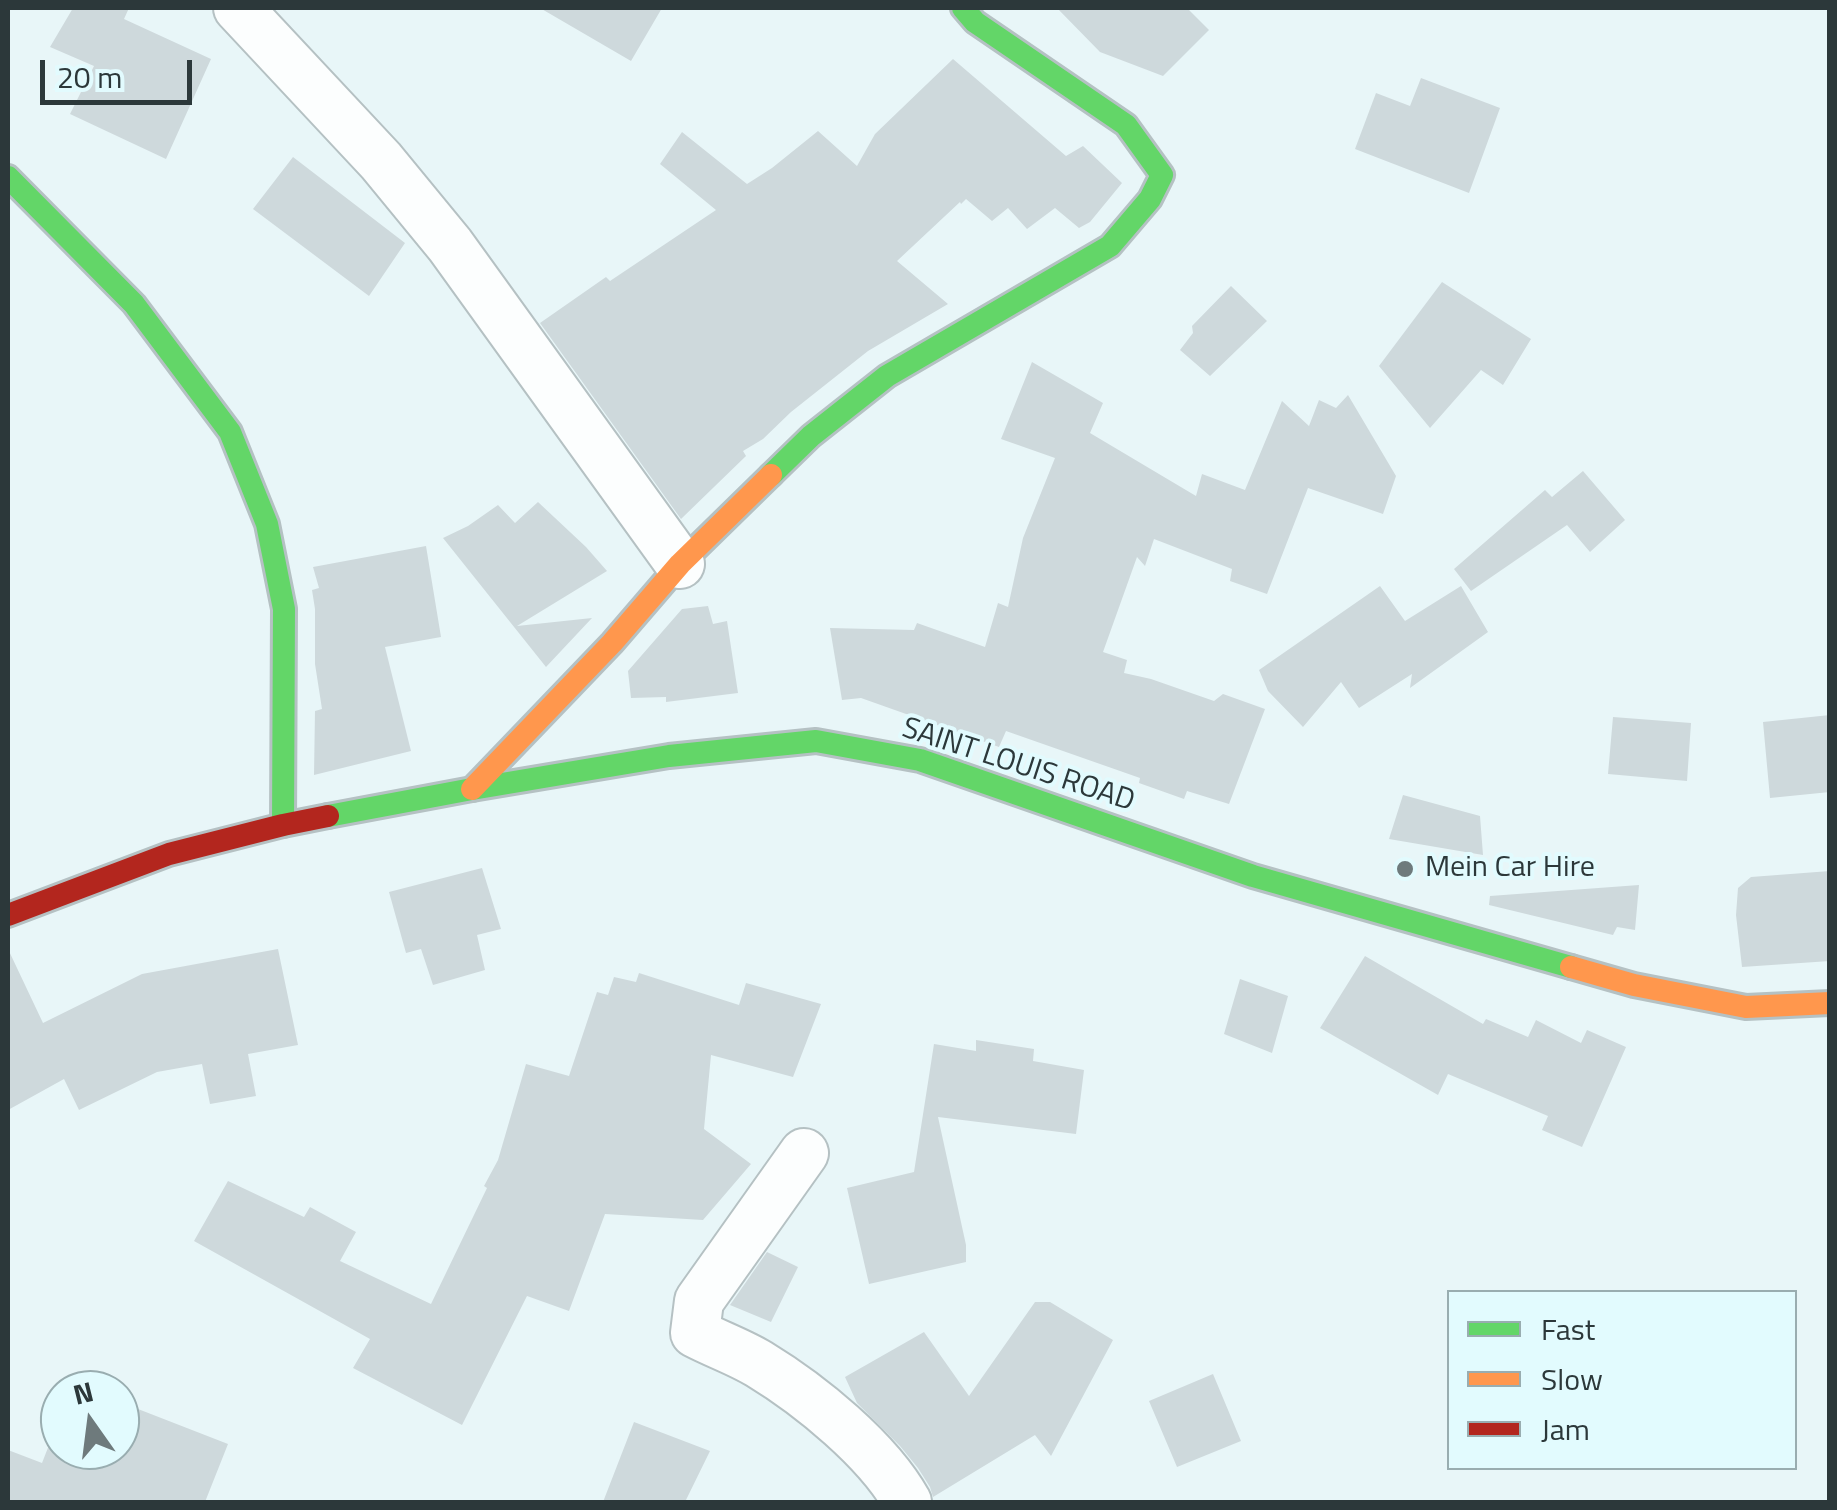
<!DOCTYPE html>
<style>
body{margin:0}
#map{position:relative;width:1837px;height:1510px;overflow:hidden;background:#e8f6f8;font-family:"Titillium Web",sans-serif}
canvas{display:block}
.frame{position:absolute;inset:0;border:10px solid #2c383a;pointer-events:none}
.legend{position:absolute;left:1447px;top:1290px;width:350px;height:180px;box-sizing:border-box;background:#e2fbfe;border:2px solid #99adb0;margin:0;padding:12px 18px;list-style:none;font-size:30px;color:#2c383a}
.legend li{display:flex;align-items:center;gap:20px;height:50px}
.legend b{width:50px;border:2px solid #99adb0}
.north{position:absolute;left:40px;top:1370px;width:100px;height:100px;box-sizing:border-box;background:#e2fbfe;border:2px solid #99adb0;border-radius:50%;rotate:346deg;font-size:28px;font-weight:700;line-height:40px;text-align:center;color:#2c383a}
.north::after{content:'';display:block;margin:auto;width:35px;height:45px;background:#6e7a7c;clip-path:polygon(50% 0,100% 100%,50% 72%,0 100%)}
.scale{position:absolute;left:40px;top:60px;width:152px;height:45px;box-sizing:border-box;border:5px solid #2c383a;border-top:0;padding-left:12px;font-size:30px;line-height:35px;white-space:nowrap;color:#2c383a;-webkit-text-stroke:8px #e2fbfe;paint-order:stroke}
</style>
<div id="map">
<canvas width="1837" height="1510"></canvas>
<div class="frame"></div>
<ul class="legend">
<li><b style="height:12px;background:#63d668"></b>Fast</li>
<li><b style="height:12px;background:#ff974d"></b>Slow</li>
<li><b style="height:12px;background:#b3261e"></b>Jam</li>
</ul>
<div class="north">N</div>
<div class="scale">20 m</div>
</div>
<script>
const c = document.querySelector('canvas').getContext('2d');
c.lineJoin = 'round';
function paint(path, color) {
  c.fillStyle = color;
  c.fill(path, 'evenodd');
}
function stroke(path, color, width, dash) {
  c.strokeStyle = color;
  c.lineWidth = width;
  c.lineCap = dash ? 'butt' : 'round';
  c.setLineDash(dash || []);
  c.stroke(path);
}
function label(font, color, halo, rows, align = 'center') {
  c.font = font + ' "Titillium Web",sans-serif';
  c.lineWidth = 8;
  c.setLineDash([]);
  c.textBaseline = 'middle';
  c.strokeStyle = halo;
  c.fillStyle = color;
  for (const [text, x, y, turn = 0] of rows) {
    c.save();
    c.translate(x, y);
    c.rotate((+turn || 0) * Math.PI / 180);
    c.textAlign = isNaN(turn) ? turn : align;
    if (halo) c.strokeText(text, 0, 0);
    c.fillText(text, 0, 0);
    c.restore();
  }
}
const building = new Path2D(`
 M73,8h56l-5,11 87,40 -45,100 -96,-45 24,-48 -44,-19z
 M540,8h122l-31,53z
 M1057,8h130l22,22 -46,46 -63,-24z
 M953,59l113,97 17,-10 39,37 -32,39 -11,6 -24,-20 -28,21 -19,-21 -16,13 -26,-22 -5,5 -1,-2 -63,59 51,43 -80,47 -77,61 -28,27 -20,12 3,5 -65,63 -141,-196 66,-46 4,4 106,-71 -56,-46 22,-32 65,52 25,-16 46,-37 39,35 18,-32z
 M1421,78l79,30 -31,85 -114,-44 21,-56 34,13z
 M293,157l112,86 -36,53 -116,-87z
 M1442,282l89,57 -28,46 -22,-15 -51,58 -51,-62z
 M1231,286l36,35 -57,55 -30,-26 13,-17 -1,-7z
 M1032,362l71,41 -13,30 106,63 6,-22 43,16 37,-89 27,25 10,-26 17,8 12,-13 48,81 -13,38 -75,-26 -41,106 -37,-13 2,-12 -78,-30 -9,27 -8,-9 -34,95 24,8 -3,13 27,6 63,22 9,-7 42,15 -36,95 -42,-13 -3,8 -45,-16 1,-5 -134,-47 -7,16 -138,-49 -19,2 -12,-72 84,2 3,-7 68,24 13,-44 10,4 15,-69 32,-80 -54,-19z
 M1583,471l42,49 -35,32 -23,-27 -96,66 -17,-22 91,-79 7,7z
 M538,502l48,45 21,24 -90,55 75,-8 -46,49 -103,-129 25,-12 30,-21 17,18z
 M426,546l15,91 -56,10 26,104 -97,24 1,-64 7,-2 -7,-45v-55l-3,-19 7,-2 -6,-21z
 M1380,586l25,35 56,-35 27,46 -78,56 2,-14 -53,34 -18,-26 -38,45 -35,-36 -9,-21z
 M708,606l5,18 14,-3 11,72 -72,9v-5l-35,1 -3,-27 54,-62z
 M1830,715v77l-60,6 -7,-76z
 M1613,717l78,6 -4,58 -79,-7z
 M1403,795l77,21 3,39 -94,-16z
 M482,868l19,61 -24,6 8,35 -52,15 -12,-36 -15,4 -17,-61z
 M1830,871v90l-88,6 -6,-52 2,-27 13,-11z
 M1639,885l-4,45 -18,-3 -4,8 -124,-30 1,-9z
 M8,949l35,74 99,-49 136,-25 20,96 -50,9 8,42 -46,8 -8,-40 -45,8 -78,38 -15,-31 -56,31z
 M1365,956l118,68 3,-5 42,18 8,-17 45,23 6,-13 39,17 -44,100 -40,-17 6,-14 -100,-42 -10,21 -118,-67z
 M639,973l100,32 7,-22 75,21 -28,73 -82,-22 -7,74 47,35 -48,56 -98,-6 -36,97 -42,-15 -65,129 -109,-57 17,-29 -176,-98 34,-60 76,36 6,-10 46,25 -16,29 91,43 56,-116 -3,-2 14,-26 28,-96 43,12 28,-84 11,3 6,-18 22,5z
 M1240,979l48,17 -16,57 -48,-19z
 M976,1040l58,9 -1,12 51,9 -8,64 -138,-17 28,128v17l-97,22 -22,-96 67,-16 20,-128 42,7z
 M767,1252l31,15 -27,55 -41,-17z
 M1035,1302h15l63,38 -62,116 -16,-21 -102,62 -3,-10 -12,-19 -18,-22 -43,-43 -12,-26 79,-45 45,64z
 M1213,1374l28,67 -64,26 -28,-66z
 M120,1402l108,42 -23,58h-197v-52l34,13 18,-46v33h60z
 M634,1422l76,29 -25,51h-82z`);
const street = new Path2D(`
 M238,8l143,153 69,84 230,319
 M804,1153l-105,148 -4,32c21,11 44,19 64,31 51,31 119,86 148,138`);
const fast = new Path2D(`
 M8,177l126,127 96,128 37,92 17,85 -1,216
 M771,475l40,-39 76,-60 223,-130 40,-47 12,-24 -36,-50 -151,-103 -12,-14
 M328,816l144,-27 197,-33 147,-15 104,19 333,116 318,91`);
const slow = new Path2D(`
 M472,789l140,-146 68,-79 91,-89
 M1571,967l63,18 112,22 84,-4`);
const jam = new Path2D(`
 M8,915l161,-61 114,-29 45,-9`);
const markers = [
 [1405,869,10,"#6e7a7c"]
];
const streetNames = [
 ["SAINT LOUIS ROAD",1018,766,18]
];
const poiNames = [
 ["Mein Car Hire",1425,869]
];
paint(building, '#ced9dc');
stroke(street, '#b5c1c3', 52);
stroke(fast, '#b5c1c3', 28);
stroke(slow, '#b5c1c3', 28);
stroke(jam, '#b5c1c3', 28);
stroke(street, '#fcfefe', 48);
stroke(fast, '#63d668', 22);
stroke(slow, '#ff974d', 22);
stroke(jam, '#b3261e', 22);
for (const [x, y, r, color] of markers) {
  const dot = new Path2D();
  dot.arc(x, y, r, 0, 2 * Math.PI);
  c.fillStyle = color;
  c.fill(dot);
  stroke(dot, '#e2fbfe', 4);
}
label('30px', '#2c383a', '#e2fbfe', streetNames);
label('30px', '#2c383a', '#e2fbfe', poiNames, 'left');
</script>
